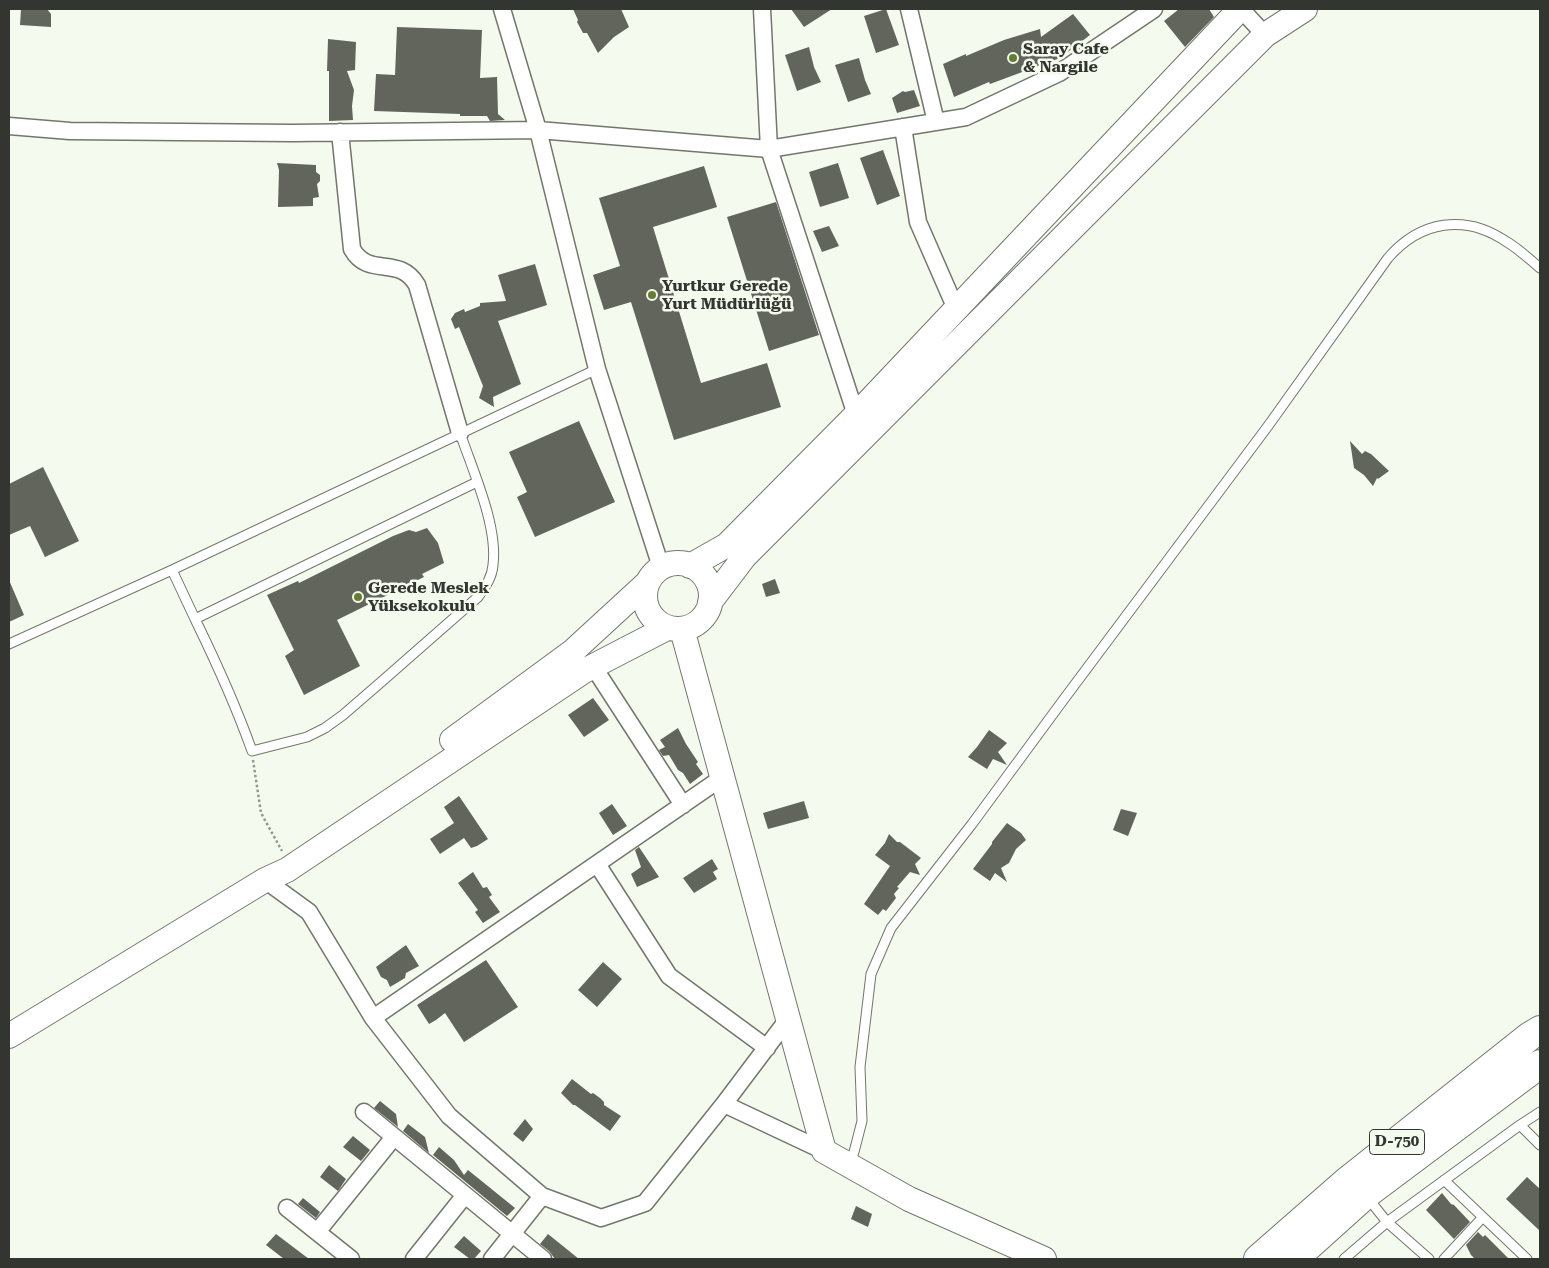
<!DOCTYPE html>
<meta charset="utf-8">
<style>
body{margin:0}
#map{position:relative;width:1549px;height:1268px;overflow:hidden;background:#f5faee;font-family:"Roboto Serif",serif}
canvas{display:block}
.frame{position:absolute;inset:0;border:10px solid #333530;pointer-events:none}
</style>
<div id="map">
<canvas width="1549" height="1268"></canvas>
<div class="frame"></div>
</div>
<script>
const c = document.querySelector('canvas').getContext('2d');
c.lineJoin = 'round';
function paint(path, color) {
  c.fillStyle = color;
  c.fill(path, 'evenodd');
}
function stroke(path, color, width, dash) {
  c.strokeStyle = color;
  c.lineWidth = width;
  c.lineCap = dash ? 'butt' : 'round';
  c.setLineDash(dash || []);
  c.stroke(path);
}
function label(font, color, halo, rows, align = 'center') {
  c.font = font + ' "Roboto Serif",serif';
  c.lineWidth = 5;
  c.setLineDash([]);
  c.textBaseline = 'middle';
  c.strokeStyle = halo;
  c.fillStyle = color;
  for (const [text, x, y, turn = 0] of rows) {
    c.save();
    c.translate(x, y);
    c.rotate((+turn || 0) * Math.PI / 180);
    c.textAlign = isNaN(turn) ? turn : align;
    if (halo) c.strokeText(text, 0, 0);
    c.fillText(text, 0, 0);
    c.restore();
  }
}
const building = new Path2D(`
 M21,9h26l4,5v13l-31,-2z
 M573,9h48l8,18 -15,10 -16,16 -11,-20h-4l-6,-11 1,-2z
 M791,9h41l-28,18z
 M886,9l13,36 -23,8 -12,-37z
 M1179,9h30l5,8 -29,30 -21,-26z
 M1073,14l17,21 -30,23 -70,26 -1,-2 -35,15 -11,-33 23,-10v2l38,-16 36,-11 1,8z
 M397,27l85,3 -2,48 17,-1 1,37 7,6 -15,1 -3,-5h-27v-2l-86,-3 2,-37 19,1z
 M328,39l28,3 -1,28 -8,1 7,19 -2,16 1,14 -24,1v-50h-2z
 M809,47l5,20 7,15 -24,9 -12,-36z
 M859,58l6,22 6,14 -23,8 -13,-37z
 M914,90l6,16 -23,7 -5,-15 11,-7 2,1z
 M883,150l17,46 -23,9 -17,-47z
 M277,163l39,2v7l4,3v6l-3,3 2,13 -6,1v8l-35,1 1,-37z
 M838,163l11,35 -29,9 -11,-35z
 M704,166l13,41 -64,20 48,156 66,-20 14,44 -107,33 -43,-138 -27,8 -11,-35 27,-9 -21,-68z
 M776,202l43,133 -50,16 -42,-134z
 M829,226l10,20 -17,6 -9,-21z
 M535,264l12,41 -49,16 23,63 -28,13 1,10 -15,-9 4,-12 -24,-59 -4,2 -4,-10 4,-6 9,-4 1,3 15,-6v-3l26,-2 -8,-26z
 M579,421l36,81 -80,35 -18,-40 10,-5 -18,-40z
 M1350,441l12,13 3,-3 6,3 18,17 -11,8 -1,-1 -4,8 -9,-11 -10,-7z
 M43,467l36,74 -34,16 -15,-31 -21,9v-51z
 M427,528l11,15 6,20 -22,11 2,3 -87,43 23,46 -56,29 -19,-39 9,-6 -27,-55 31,-14 1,2 94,-47 16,-6 7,2z
 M775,579l5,14 -14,4 -4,-13z
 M9,580l15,35 -15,7z
 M593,698l16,22 -25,17 -16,-22z
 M678,728l8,16 12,18 -2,2 7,10 -13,10 -7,-11 -5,-3 -9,-15 -6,1 -4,-6 6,-3 -5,-7z
 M989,730l18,13 -9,9 9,13 -14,-6 -6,10 -19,-12 9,-10z
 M459,796l29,43 -11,7 -6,2 -7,-10 -24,16 -10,-15 24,-16 -10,-16z
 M804,801l5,17 -41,11 -5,-16z
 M612,804l15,22 -14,9 -14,-22z
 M1121,809l16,4 -9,23 -15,-6z
 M1007,823l14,10 5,7 -10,9 -7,14 -8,5 6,14 -12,-9 -5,8 -17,-12 19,-25v-2z
 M889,834l8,8h3l21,16 -6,6 5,11 -10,-3 -13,15 2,1 -5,6 2,4 -10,13 -3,-2 -5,6 -14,-11 26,-38 -15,-11 10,-12z
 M639,847l20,30 -22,10 -6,-13 10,-7 -6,-17z
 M712,859l6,10 -5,3 4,7 -23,14 -11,-15z
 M473,872l10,16 4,-1 5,8 -3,2 11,15 -17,11 -8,-11 3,-2 -20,-27z
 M406,945l13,21 -13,7 -1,5 -15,9 -3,-7 -6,-3 -5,-10z
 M486,960l32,47 -54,35 -19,-29 -9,7 -7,4 -12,-19z
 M603,962l19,17 -25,28 -19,-17z
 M572,1079l19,15 2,-1 7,5 4,4v3l17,11 -11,15 -35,-26h-2l-12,-12z
 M380,1101l16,13 2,13 -24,-19z
 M525,1119l8,10 -10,13 -10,-8z
 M408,1124l17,13 4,16 -26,-22z
 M353,1136l17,14 -9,11 -18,-14z
 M439,1147l15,13 10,15 4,-5 47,38 -8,8 -74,-61z
 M329,1165l17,14 -8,12 -18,-14z
 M1527,1177l13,12v42l-34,-32z
 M1442,1193l9,11 3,1 16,17 -16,17 -28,-29z
 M303,1198l17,14 -4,6 -18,-14z
 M856,1206l16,8 -4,13 -17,-8z
 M1478,1232l5,5 2,-2 24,24h-34l-4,-4 -5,-10z
 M276,1234l33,25h-25l-18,-14z
 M548,1234l31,25h-24l-6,-8 -9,-7z
 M464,1236l17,15 -7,8h-4l-16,-12z`);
const path = new Path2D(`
 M253,760l8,53 21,38`);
const lane = new Path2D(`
 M460,433c13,38 38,93 33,132 -1,13 -8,22 -15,32l-98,86 -37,32 -18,13 -18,9 -55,14c-16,-45 -36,-89 -57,-132l282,-137
 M172,570l23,49
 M9,644l163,-74 425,-201
 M1520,1125l20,20
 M849,1164l5,-12 8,-31 -2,-54 11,-93 20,-46 81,-104 92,-125 204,-273 120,-168c32,-37 77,-45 119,-16 12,7 22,17 33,26
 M1444,1180l83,79
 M1367,1197l20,25 42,37
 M1344,1259l43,-37 133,-97 20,-13
 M1444,1259l39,-42`);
const street = new Path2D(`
 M762,9l7,140 87,266
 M909,9l27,113
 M1241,9l24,26
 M9,126l61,5 223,2 245,-3 -36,-121
 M903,127l15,95 38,87
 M340,132l12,117c17,30 47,5 65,36l43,148
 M661,567l-64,-198 -59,-239 231,19 197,-32 93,-44 95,-64
 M593,666l90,139
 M597,864l72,112 98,72
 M265,880l44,32 64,106 76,98 93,80 59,22 44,-15 79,-99 100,47
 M373,1018l350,-241
 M724,1104l64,-85
 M364,1112l179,147
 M287,1208l64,51
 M317,1232l77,-95
 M414,1259l51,-64
 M492,1259l50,-63`);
const secondary = new Path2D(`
 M645 596a33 33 0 1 1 66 0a33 33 0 1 1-66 0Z
 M690,566l37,-21 129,-130 384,-406
 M710,602l35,-46 520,-521 40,-26
 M682,629l142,522 85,48 135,60
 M452,740l120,-88 75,-69
 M9,1036l256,-156 22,-10 297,-199 83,-43`);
const highway = new Path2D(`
 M1258,1259l88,-77 184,-146 10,-6
 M1294,1259l71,-64 175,-131`);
const markers = [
 [1013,58,5,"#647d30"],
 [652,295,5,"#647d30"],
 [358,597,5,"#647d30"]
];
const shields = [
 [1397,1142,55]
];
const shieldNames = [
 ["D-750",1397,1142]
];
const poiNames = [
 ["Saray Cafe",1023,49],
 ["& Nargile",1023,67],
 ["Yurtkur Gerede",662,286],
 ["Yurt Müdürlüğü",662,304],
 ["Gerede Meslek",368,588],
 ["Yüksekokulu",368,606]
];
paint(building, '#61655b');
stroke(lane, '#72776c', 11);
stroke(street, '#72776c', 19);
stroke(secondary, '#72776c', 26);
stroke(highway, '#72776c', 30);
stroke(path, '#94978f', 2.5, [2.5, 2.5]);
stroke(lane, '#fff', 9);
stroke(street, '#fff', 16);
stroke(secondary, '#fff', 24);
stroke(highway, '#fff', 28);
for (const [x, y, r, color] of markers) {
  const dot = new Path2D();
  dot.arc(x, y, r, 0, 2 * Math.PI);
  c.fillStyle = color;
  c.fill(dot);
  stroke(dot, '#f5faee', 2);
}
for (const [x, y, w] of shields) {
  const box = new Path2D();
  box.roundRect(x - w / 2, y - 12.5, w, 25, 4);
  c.fillStyle = '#f5faee';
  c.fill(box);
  stroke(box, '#333530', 1);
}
label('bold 15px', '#333530', null, shieldNames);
label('bold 16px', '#333530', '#f5faee', poiNames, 'left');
</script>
